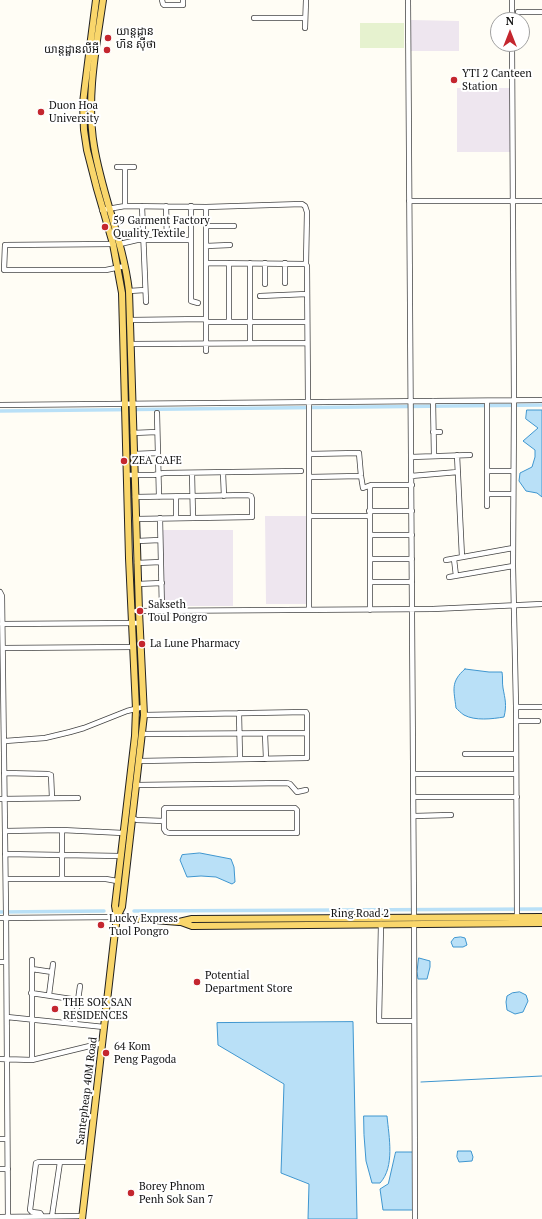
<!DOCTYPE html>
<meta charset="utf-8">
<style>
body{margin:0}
#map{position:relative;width:542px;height:1219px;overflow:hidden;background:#fffdf5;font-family:"PT Serif",serif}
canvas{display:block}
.north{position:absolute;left:490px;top:12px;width:40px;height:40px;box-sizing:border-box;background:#fff;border:1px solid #a0a0a0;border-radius:50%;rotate:0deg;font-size:11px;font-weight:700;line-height:16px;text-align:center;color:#111}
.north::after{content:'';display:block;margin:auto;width:14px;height:18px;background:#c4262e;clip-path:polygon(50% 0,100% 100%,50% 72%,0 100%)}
</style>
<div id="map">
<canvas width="542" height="1219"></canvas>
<div class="north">N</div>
</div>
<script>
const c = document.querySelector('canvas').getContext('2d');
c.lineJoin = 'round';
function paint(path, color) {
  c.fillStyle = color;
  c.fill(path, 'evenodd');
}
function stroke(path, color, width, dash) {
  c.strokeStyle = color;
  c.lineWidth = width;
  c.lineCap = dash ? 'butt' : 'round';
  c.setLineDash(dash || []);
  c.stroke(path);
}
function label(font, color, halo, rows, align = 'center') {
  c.font = font + ' "PT Serif","Noto Sans Khmer",serif';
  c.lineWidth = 4;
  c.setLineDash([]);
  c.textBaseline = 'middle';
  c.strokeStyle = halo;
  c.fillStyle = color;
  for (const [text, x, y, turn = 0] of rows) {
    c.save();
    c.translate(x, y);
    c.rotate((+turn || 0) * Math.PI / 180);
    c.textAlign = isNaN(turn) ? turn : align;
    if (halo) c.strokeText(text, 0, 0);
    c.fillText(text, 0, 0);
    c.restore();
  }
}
const industrial = new Path2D(`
 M411,20l48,1v30h-48z
 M457,88h53v64h-53z
 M265,516h42v88h-41z
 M163,530h70v76h-70z`);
const pitch = new Path2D(`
 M360,23h44v25h-44z`);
const water = new Path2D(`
 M527,410h15v87l-5,-4 -11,-2 -7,-10 1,-8 12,-6 3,-10v-7l-12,-9 15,-13 -12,-9z
 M465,669l24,3h13c1,5 0,11 1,16 2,11 4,17 1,29 -12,2 -29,4 -40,-2 -3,-2 -6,-5 -8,-7 -2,-18 -6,-26 9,-39z
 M200,853l31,6 3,8 1,15 -3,2 -16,-7 -15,-1 -14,1 -7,-17 2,-5z
 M461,937l4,1 2,7 -4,2h-10l-2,-5 3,-4z
 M419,958l11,3v6l-3,12h-9l-1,-7z
 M520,992l6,3 2,6 -5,11 -8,2 -8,-4 -1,-8 1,-6 5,-3z
 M353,1022l4,197h-49l1,-35 -28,-11 3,-89 -66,-39 -1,-22z
 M364,1116h23c2,21 8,51 -7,67h-8l-6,-22 -2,-26z
 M458,1151h13l2,6 -1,4 -13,1 -2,-5z
 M396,1152h17v58h-30l-3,-21 8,-5z`);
const stream = new Path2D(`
 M421,1082l121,-6`);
const canal = new Path2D(`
 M0,411l542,-6
 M134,911l408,-2
 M0,912l104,-1`);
const minor = new Path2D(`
 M162,0l1,4 1,1h19v-5
 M408,0l6,918
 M512,0v20
 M518,12h24
 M254,18h51
 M305,28l1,-28
 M512,44l2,359 -1,163 3,141 1,210
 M117,167h17
 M409,201h133
 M125,206v-39
 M142,206l4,96
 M166,206l1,34
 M191,206v95l7,2
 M102,210l23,-4 81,1 96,-3 3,2 2,6 -1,52
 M206,226h28
 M113,244l-108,1 -1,25h102l19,-4
 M120,244l17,-4h54
 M206,246l24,-1
 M206,263l100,1 1,2 1,136
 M229,263v59
 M285,283v-20
 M265,284v-21
 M129,291l16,-1
 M260,296l47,-2
 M130,320l76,-1
 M206,322h101
 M250,343v-80
 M131,344l176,-1
 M206,351v-144
 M433,401l1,55
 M487,401v93h26
 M309,402v208
 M0,405l542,-5
 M157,413l2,84
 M433,432h7
 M133,433l24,-1
 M134,454l24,-1
 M309,454l50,-1 2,23 2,12 8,-3h41
 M457,455l5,102
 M411,457l59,-2
 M487,471h26
 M192,473l1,45
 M223,473l1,23
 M127,475h27l10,-2 137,-2
 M411,476l47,-4
 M309,477l52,-1
 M370,486v124
 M135,497l113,-2 3,1 1,3v18l-116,2
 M176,497v21
 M487,506v-12
 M369,511h43
 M309,516h60
 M160,518l2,93
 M370,535h42
 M137,541l23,-1
 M370,559h42
 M454,559l2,17
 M446,560l67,-12
 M137,563l24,-1
 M449,577l64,-11
 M370,582h42
 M138,584l24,-1
 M0,592l2,4 4,318 2,305
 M136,611l297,-2 109,-5
 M2,624l137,-1
 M3,648l130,-1
 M516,707h26
 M239,713l1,46
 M516,721h22
 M142,734l165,-1
 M265,734l1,25
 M5,741l40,-3 25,-6 14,-4 43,-17 16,-4
 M465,754h51
 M139,761l168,-3v-44l-1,-2 -162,3
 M4,773l44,1 3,1 1,23
 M413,774h103
 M136,785l151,-2 3,1 7,8 9,-2
 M414,797h103
 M0,799l78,-1
 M165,808h130l2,2v23h-128l-3,-1 -2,-3v-20z
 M414,816l37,-1
 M132,818l5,2 27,1
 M5,831l57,-1 61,3
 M5,854l115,2
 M6,879h100l11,2
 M62,879v-49
 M0,918l117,-1
 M381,924l-2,97h35
 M414,924l1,295
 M32,960v100
 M0,962h6
 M32,969l20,3
 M31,993l47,7 -3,24
 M49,995l4,-31
 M78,1000l2,-14
 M7,1017l97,10
 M0,1059l32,1 70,-17
 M0,1139h7
 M0,1169h8
 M42,1216l-2,-3 -8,-1 -2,-2 6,-47 3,-1h50
 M52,1216l8,-54
 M0,1217l82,-1`);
const major = new Path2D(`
 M103,0c-7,48 -17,98 -9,146 8,49 29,95 35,145l10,320 5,104 -22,192 -5,10
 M117,917l62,5 13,-3 350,-2
 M181,922l11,4 350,-3
 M82,1219l32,-279 3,-23 -2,-11 20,-170 1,-27 -7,-151 -7,-265 -9,-49 -16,-55 -10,-39 -3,-20 -1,-27 2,-17 11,-86`);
const markers = [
 [108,38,4,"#c4262e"],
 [107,50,4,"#c4262e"],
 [454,80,4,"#c4262e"],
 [41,112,4,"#c4262e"],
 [105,227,4,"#c4262e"],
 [124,461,4,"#c4262e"],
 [140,611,4,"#c4262e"],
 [142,644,4,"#c4262e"],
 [101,925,4,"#c4262e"],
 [197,982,4,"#c4262e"],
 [55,1009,4,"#c4262e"],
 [106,1053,4,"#c4262e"],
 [131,1193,4,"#c4262e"]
];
const poiNames = [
 ["យាន្ដដ្ឋាន",116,32],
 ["ហ៊ន ស៊ីថា",116,45],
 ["យាន្ដដ្ឋានលីអី",99,50,"right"],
 ["YTI 2 Canteen",462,74],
 ["Station",462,87],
 ["Duon Hoa",49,106],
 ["University",49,119],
 ["59 Garment Factory",113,221],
 ["Quality Textile",113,234],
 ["ZEA CAFE",132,461],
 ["Sakseth",148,605],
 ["Toul Pongro",148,618],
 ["La Lune Pharmacy",150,644],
 ["Lucky Express",109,919],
 ["Tuol Pongro",109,932],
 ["Potential",205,976],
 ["Department Store",205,989],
 ["THE SOK SAN",63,1003],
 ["RESIDENCES",63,1016],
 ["64 Kom",114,1047],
 ["Peng Pagoda",114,1060],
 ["Borey Phnom",139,1187],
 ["Penh Sok San 7",139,1200]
];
const streetNames = [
 ["Ring Road 2",360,914],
 ["Santepheap 40M Road",87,1091,-83]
];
paint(industrial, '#eee6ef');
paint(pitch, '#e6f2cf');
paint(water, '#b9e0f7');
stroke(water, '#3f96cf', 1);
stroke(stream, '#3f96cf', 1);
stroke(canal, '#b9e0f7', 3.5);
stroke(minor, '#444', 6);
stroke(major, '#222', 8);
stroke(minor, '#fff', 4.5);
stroke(major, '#f9d66b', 6);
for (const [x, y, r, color] of markers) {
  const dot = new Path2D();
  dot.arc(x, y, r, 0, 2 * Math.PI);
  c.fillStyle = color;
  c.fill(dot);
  stroke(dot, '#fff', 1.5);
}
label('11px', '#111', '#fff', poiNames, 'left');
label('11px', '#111', '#fff', streetNames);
</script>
